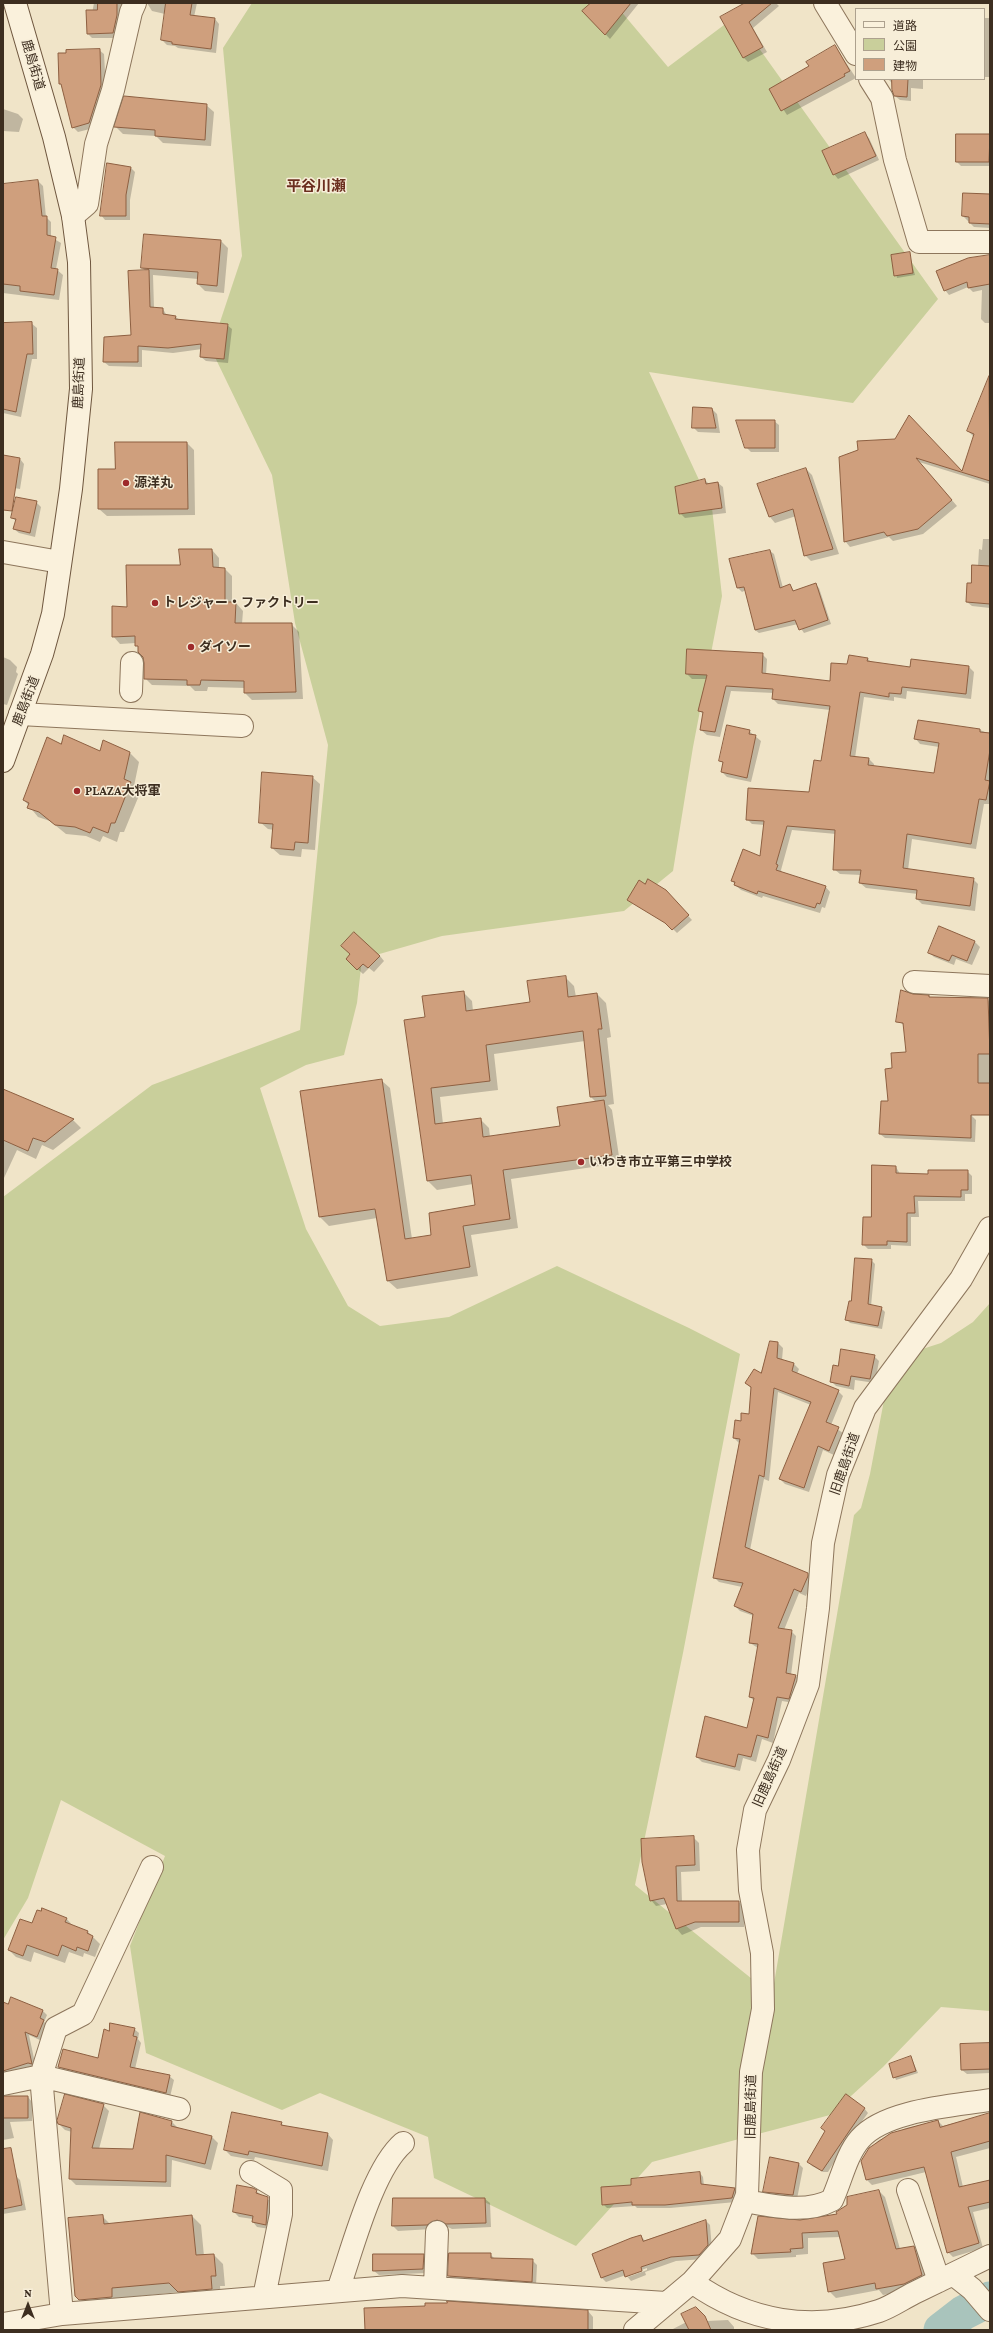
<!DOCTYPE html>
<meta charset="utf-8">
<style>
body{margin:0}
#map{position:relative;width:993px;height:2333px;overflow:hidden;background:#f0e4c8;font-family:"Crimson Pro","Noto Sans JP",serif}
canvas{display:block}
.frame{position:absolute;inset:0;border:4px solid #3d2e20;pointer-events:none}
.legend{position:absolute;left:855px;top:8px;width:130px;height:72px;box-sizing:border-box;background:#f7eed8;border:1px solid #ada18e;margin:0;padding:5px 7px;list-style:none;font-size:12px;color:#3d2e20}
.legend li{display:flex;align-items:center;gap:8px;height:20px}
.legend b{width:20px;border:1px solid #ada18e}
.north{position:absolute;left:8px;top:2285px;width:40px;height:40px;-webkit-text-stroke:3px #f7eed8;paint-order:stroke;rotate:0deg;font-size:11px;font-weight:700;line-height:16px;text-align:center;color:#3d2e20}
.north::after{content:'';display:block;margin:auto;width:14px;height:18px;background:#3d2e20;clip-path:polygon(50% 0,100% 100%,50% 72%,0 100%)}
</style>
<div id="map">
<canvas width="993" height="2333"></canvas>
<div class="frame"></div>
<ul class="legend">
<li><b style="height:5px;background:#faf1dc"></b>道路</li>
<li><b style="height:11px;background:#c9cf9b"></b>公園</li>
<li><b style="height:11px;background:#cf9f7d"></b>建物</li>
</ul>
<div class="north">N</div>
</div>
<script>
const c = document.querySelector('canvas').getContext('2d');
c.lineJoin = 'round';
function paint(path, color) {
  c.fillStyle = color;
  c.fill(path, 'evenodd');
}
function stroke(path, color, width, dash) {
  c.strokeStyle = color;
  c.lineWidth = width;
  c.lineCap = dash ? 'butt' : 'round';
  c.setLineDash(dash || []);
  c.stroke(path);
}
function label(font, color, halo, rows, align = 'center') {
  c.font = font + ' "Crimson Pro","Noto Sans JP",serif';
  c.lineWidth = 3;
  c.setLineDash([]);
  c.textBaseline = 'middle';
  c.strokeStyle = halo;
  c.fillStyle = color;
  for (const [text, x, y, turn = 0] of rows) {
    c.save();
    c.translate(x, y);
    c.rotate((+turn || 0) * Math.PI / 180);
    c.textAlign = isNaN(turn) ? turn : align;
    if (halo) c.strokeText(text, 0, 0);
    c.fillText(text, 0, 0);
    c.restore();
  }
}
const green = new Path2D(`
 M252,3h362l54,64 68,-51 202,283 -85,104 -204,-31 63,136 10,88 -29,151 -20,124 -49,40 -182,25 -80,23 -5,44 -13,52 -38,10 -46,23 46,141 42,77 32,20 69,-9 108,-51 132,62 51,26 -57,299 -48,232 137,110 82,-480 7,-7 9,-34 19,-100 21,-21 31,-10 32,-21 17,-19v708l-49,-4 -58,60 -53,48 -178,47 -76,84 -142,-68 -6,-41 -108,-44 -38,17 -136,-57 -16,-107 35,-90 -104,-56 -33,98 -25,42v-743l149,-112 148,-55 28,-285 -33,-122 -23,-148 -61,-126 31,-93 -19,-208z`);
const shadow = new Path2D(`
 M94,3h35l-11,35h-26l-4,-4z
 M147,3h50l-3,14 21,2 4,5 -3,29 -38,-5 -3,-2 -8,-1 -5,-5 3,-26 -13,-3z
 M595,3h44l-29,36 -24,-25z
 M746,3h30l3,3 -26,22 14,24 -19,10 -4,-4z
 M984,18h6v59h-6z
 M835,46l21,32 -69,37 -17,-26 40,-23z
 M99,50l5,4 2,36 -12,38 -16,4 -5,-5 -10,-41 -3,-3z
 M888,79h35v10l-12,-1v13l-11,-1 -5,-4 -2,-12z
 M206,105l8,7 -3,34 -48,-3 -7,-7 -33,-2 -7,-7z
 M3,109l15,5 5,5 -4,13 -16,-1z
 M864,133l5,5 10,22 -41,19 -4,-5z
 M957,135h33v31h-29l-4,-4z
 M131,168l4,4 -5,28v20h-25l-4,-5z
 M38,181l5,5 3,31 5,5v15l10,6 -5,26 7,6 -4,25 -56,-7v-108z
 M990,195v33l-16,-1 -11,-11z
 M221,241l7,7 -4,45 -19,-2 -7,-7v-5l-45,-4 1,33 9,1 4,7h8l4,4 48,5 5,4 -4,34 -22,-2 -5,-4 1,-8 -29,4 -31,-3v17l-33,-1 -5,-4 29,-26 13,-65 -4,-3z
 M909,253l6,22 -18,3 -5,-23z
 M990,256v67h-5l-4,-4 1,-29 -9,2 -5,-5 -19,8 -4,-5z
 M31,323l6,5v31h-5l-11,58 -18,-4v-89z
 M981,400h9v84l-71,-22 38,44 -34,28 -30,7 -4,-4 -39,10 -5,-6 50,-101 19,-18 48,51 12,-36 -6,-6z
 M712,409l5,5 3,19 -22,-1 -5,-5z
 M774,421l5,4v27h-28l-5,-5z
 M187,443l7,7 1,65 -88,1 -8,-7 17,-39z
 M3,456l17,3 4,5 -4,25 -17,-3z
 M806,469l6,6 27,79 -28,7 -6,-6 -9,-39 -21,7 -5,-6 -11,-32z
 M705,480l4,4 9,-1 5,4 3,26 -41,5 -5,-5z
 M36,502l5,5 -6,30 -16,-4 -5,-4 2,-8 -4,-3z
 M983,539h7v69l-18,-2 -5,-4 11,-36 1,-17 3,1z
 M212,550l7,8v10l6,1 7,7v27h4l7,8 -1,13h49l8,8 4,67 -51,1 -7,-7v-5l-37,-1 -1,4h-12l-5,-5 -38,-1 -7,-7 -1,-21 -8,-14 -16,1 -7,-8 15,-28 53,-42z
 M770,551l4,3 9,34 7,-3 4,6 21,-7 4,4 12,36 -27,9 -6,-9 -39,9 -4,-3 -9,-40 -4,2 -4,-4 -8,-28z
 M762,654l5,5 -1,16 65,7 17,-17 20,-6 3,3 39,6 1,-8 58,7 5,5 -3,27 -64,-8 -1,8 -12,-2v4l-30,-4 -9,61 14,1 5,5v3l61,7 4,-27 -19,-3 -5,-6 65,-8 10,4v70h-6l-8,45 -64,-10 -4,31 65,9 5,5 -3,27 -53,-7 -5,-5 1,-5 -52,-6 -6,-5 1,-8 -21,-1 -6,-5 2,-35 -44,-4 -11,40 1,3 43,13 5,6 -5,16 -3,-1 -2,6 -57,-17 -1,2 -21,-8 -6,-5 -3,-5 28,-23 5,-32 -13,-1 -5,-5 63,-26 12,-31 8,-52 -52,-6 -5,-5 1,-6 -43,-2 -11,46 -13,-2 -6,-5 3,-15 -5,-5 8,-31h-15l-5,-5z
 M3,657l7,3 7,7 -1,5 2,2 -11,31 -4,-1z
 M749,731l12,10 -10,41 -24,-5 -5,-5 2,-8 -4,-4z
 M61,746l40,6 29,1 9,9 -5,24 6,7 -16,39h-4l-3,10 -14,-6 -3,6 -14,-6 -20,-2 -16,-13 -12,-4 -14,-17z
 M312,777l8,7 -5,66 -13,-1 -1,8 -21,-2 -8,-7 2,-18 -6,-1 -8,-7z
 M667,893l25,27 -15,13 -8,-8 -41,-26z
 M939,928l36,14 5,5 -8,18 -16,-6 -2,6 -20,-8 -5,-5z
 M380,956l4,5 -10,11 -5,-4 -6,6 -16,-15z
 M565,977l9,9 2,11 21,-3 9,9 5,34 -4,1 7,66 -6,1 4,5 8,53 -109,16 7,49 -47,7 7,41 -81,13 -9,-8 -11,-63 -48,8 -9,-9 61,-137 9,8 22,151 20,-3 45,-30 -4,-22 -36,6 -9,-9 -2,-163 37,-26 9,9 1,10 58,-8zM585,1041l6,56 5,5 -35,25 -71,10 -1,-9 -9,-9 -37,5 -3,-27 58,-7 -4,-36z
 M913,995l16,1 2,2 56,1 3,3v97l-19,16 5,5 -1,22 -90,-4 -5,-4 9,-32 4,-33 14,-16 -2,-27 -7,-5z
 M3,1090l70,30 8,8 -28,22 -11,-5 -6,14 -19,-9 -13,28z
 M873,1166l23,1 4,7 29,1 38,-4 5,5v18h-7v7h-47l1,16h-8v29l-20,-1v4h-23l-5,-5 9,-26z
 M871,1260l4,4 -4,42 10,2 4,4 -3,17 -32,-6 -4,-4z
 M778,1343l5,5 -1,12 12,4 5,5 -2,5 41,17 5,5 -12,29 12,8 -9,22 -11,-5 -14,42 -24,-8 -5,-5 31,-74 -33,-13 -9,89 -5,-2 -14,71 58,24 5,5 -7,17 -7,-3 -15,37 7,1 5,5 -5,39 5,1 5,5 -7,22 -12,-2 -9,42 -11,-4 -6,23 -13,-4 -3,13 -38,-9 -5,-5 51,-28 6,-28 -4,-4 8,-49 -8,-5 4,-27 -14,-5 -5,-5 7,-19 -23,-5 -5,-5 25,-134 -5,-5 8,-16 8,-7 1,-27 -5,-5 15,-8z
 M874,1356l5,5 -4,22 -20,-3 -1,10 -18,-4 -4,-4z
 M693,1837l6,6 1,28 -19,1 1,30h57l5,6v19h-43l-19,8 -5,-6 -10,-25 -11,2 -5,-6z
 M66,1918l7,8 15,6 12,12 -5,13 -11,-4 -1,4 -14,-5 -4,11 -31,-11 -3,10 -15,-5 -7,-7 24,-26z
 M3,2003l39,7 5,5 -3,7 4,4 -6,15 -13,-6 7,33 -33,7z
 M134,2029l5,4 -1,6 3,4 -6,26 34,7 5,4 -4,17 -105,-25 -5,-5 38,-8 12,-27z
 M990,2043v30l-23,1 -5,-4 -1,-25z
 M911,2057l7,16 -22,7 -6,-16z
 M3,2097h25l4,5v19l-22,1 4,16 -11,2z
 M103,2105l6,6 -10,38 35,1 6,-36 32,8 6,6 34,9 6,6 -7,27 -39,-10 -1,27 -95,-2 -6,-6 2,-47 -7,-2 -6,-6z
 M864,2108l4,5 -24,33 -16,26h-5l-11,-6 -4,-5 18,-30z
 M990,2114v34l-34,9 7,30 27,-6v27l-17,4 10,36 -30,9 -5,-5 -22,-80 -54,13 -5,-5 -5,-19 8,-13 9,-8 27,-12 32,-7 5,5z
 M281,2123l3,3 43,7 6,7 -5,31 -73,-14 -1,3 -23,-4 -6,-6z
 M798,2163l5,5 -6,31 -28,-3 -5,-5z
 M700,2173l3,4 1,9 30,3 4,4 -2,9 -66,6h-33l-2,-2 -28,2 -4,-4 29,-18z
 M15,2175l5,5 6,30 -23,4v-37z
 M256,2191l17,12 -3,26 -13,-2 -4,-5v-3l-14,-2 -5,-5z
 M879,2191l6,6 15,52 14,-2 6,6 8,28 -28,11 -17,3 -4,-5 -43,8 -7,-7 17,-31 -5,-23 -33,1v16l-12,1v2l-38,2 -6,-6 48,-32 38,-6z
 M394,2199h91l5,4 1,24 -39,2 -10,-5 -10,5 -34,2 -5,-5z
 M102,2216l8,8 82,-8 9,9 3,31 10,-1 9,9 2,22h-5l1,12 -33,3 -9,-9 -58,6v9l-31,2 -14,-14z
 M706,2221l4,4 2,25 -8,9 -28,2 -31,11 1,3 -15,6 -5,-6 -20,7 -5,-5 40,-41 5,6zM647,2268v2l-19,7v-2z
 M490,2254l5,5 37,1 5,5 -1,21 -82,-5 -5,-5z
 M423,2255l5,4 -1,14 -48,2 -5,-4z
 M588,2311l5,6v13h-227z
 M702,2314l5,7 21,-1 6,7v3h-63z`);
const river = new Path2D(`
 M941,2330l22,-17 27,-14`);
const building = new Path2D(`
 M98,3h19v12l-4,18 -26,1 -1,-24h11z
 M166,3h26l-2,12 25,3 -4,31 -39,-5v-2l-11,-2z
 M591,3h40l-26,32 -23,-24z
 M745,3h27l-23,19 14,25 -20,11 -23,-41z
 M835,45l15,26 -6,3 1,2 -64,35 -12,-22 40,-23 -3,-4z
 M100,49l1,36 -12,38 -17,5 -11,-44h-2l-1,-31h8v-3z
 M892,79h16l-1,18 -13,-1 -2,-6z
 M124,96l83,8 -2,36 -50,-4v-6l-41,-3z
 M865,132l11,24 -43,19 -11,-24z
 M956,134h34l-1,28h-33z
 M107,163l24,4 -5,28v21h-26z
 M38,180l4,36h5v19l9,2 -5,31 7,1 -4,26 -34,-4v-5l-17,-2v-100z
 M963,193l27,1v30l-21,-1v-6l-7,-1z
 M144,234l77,6 -4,46 -20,-2 1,-12 -57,-4z
 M910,252l3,21 -19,3 -3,-21z
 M990,255v29l-22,4 -1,-6 -23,9 -8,-20 32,-13z
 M149,270l1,37 13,1v6l13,2 -1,3 53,5 -4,35 -24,-2 1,-13 -33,4 -30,-2v16h-35l1,-25 27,-2 -3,-64z
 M32,322l1,32h-6l-11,58 -13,-3v-86z
 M989,376l1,105 -74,-23 36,42 -34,29 -31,7 -3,-4 -40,10 -5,-85 19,-7 -1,-9 38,-2 14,-24 53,56 12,-37 -7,-3z
 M693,407l19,1 4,20h-24z
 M736,420h39v28h-30z
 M115,442h72l1,67h-90v-40h17z
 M3,455l17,3 -8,53 -9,-1z
 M806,468l27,81 -29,7 -11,-47 -24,8 -12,-33z
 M705,479l1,5 12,-2 4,26 -43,6 -4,-27z
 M16,497l21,4 -7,32 -17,-4 3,-10 -5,-1z
 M179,549h33l1,18 12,1v34h11l-1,21h57l4,69 -52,1v-12l-43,-1 -1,5h-13v-5l-43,-1v-16l-1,-6 -5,-5v-6h-3v-10l-23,1v-31l15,1 -1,-42h54z
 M770,550l10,38 10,-4 3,7 23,-8 12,37 -29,10 -4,-10 -40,10 -11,-43 -7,1 -8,-29z
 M972,565l18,1v38l-24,-2 1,-19h4z
 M687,649l76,4 -1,20 68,8 1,-18 16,1 2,-9 19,3 -1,3 43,6 1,-8 58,7 -3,28 -64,-7 -1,7 -12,-1v4l-29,-5 -10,64 19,2 -1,7 66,8 5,-30 -25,-4 4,-19 62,9v3l10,1v17l-5,30 5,1 -4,19 -7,-1 -8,45 -64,-10 -4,34 71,10 -4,28 -54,-7 1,-9 -58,-7 2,-13h-28l2,-40 -48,-4 -11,38 2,1 -2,5 50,16 -6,18 -3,-1 -2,5 -57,-17 -1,3 -23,-9 1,-3 -4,-1 12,-32 17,7 4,-35 -18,-1 2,-32 61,4 5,-32 7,1 9,-55 -58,-7 1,-10 -47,-3 -11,46 -15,-2 3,-18 -5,-1 9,-36 -21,-1z
 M727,725l23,5 -1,4 7,1 -9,43 -26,-6 2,-10 -4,-1z
 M64,735l36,16 3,-11 27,12 -6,27 7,3 -16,41h-4l-3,10 -15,-6 -3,6 -15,-6 -20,-2 -16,-13 -12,-4 2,-5 -6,-3 24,-63 14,7z
 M262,772l51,4 -5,67 -13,-1 -1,8 -23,-2 2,-24 -14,-1z
 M648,879l18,11 23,25 -17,15 -7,-7 -38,-23 12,-20 6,4z
 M939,926l36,15 -8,20 -15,-6 -3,6 -21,-8z
 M354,932l26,24 -12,12 -5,-4 -6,6 -11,-11 4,-5 -9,-8z
 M566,976l2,21 29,-4 5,36h-4l8,67 -16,1 -7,-66 -97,14 4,36 -59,7 4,36 46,-6 2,19 77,-11 -3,-19 47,-7 8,55 -109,15 7,49 -47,7 7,41 -83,14 -12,-72 -56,8 -19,-126 82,-12 23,160 26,-4 -2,-22 46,-8 -4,-30 -44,6 -23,-161 21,-3 -3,-21 42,-5 2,20 64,-9 -3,-21z
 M901,990l12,4 16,1v2l59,1 2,56h-12v29h12v32h-19v23l-92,-4 2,-33h7l-3,-32 7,-1 -1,-15 15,-1 -3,-29 -7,-1z
 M3,1089l71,30 -29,23 -12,-4 -5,13 -25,-11z
 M872,1165l24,1v7l32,1v-4h40v20h-7v7l-47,-1 1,17h-8v29l-20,-1v4h-25l1,-28h8z
 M855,1258l17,1 -4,45 14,3 -4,19 -33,-6 4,-19h2z
 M770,1341l8,1 -1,16 17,5 -2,8 47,19 -13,32 13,5 -10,24 -11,-5 -14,42 -25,-9 32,-77 -37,-14 -10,89 -5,-2 -14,72 63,26v3l-7,16 -7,-3 -16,39 14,2 -6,43 10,2 -7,24 -12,-2 -9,41 -11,-3 -6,22 -13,-3 -3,13 -39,-10 9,-41 42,12 7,-30 -5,-1 9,-53 -9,-1 4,-29 -19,-8 9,-23 -30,-5 27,-139 -7,-1 2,-18 6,1v-8l8,1 2,-27 -6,-4 9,-14 7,4z
 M841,1349l34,6 -5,24 -19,-3 -2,10 -19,-4 3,-17 5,1z
 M694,1836l1,29 -19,1 1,35h62v21h-44l-19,7 -12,-31 -14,3 -8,-39 -1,-23z
 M42,1908l25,10 -2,4 23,9 -1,2 6,3 -5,15 -11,-4 -1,4 -14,-6 -4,11 -31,-11 -4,11 -15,-6 12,-31 12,4 5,-13 4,1z
 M11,1997l32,13 -3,8 4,2 -7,17 -12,-5 7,32 -4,-1 -25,8v-69l5,2z
 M110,2023l25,5 -2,8 4,1 -7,30 40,8 -4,18 -108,-26 5,-18 35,9 6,-29 5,2z
 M990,2043v26l-29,1 -1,-26z
 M911,2056l5,15 -23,7 -4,-14z
 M65,2094l39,10 -12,44 41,1 7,-37 32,9 -1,5 41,10 -7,28 -39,-9v27l-97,-3 2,-51 -13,-4 -1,-3z
 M846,2094l19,14 -43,63 -15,-9 18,-31 -4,-3z
 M3,2096h25v22h-25z
 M232,2112l50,10 -1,3 47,8 -6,33 -73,-15 -1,4 -24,-5z
 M990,2113v28l-39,11 8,35 31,-7v22l-22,5 11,36 -32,10 -23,-86 -58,13 -5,-19 8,-13 22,-15 47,-13 2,7z
 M11,2148l11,57 -19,4v-60z
 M770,2157l29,6 -6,32 -30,-3z
 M700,2172l1,12 34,4 -3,10 -67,7h-33v-3l-30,3 -1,-18 30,-2v-6z
 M237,2185l16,3 4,2 -1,3 12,4 -2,28 -14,-3 1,-6 -20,-4z
 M879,2190l17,59 18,-3 8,29 -18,9 -11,2 -17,3 -1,-6 -47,9 -5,-29 22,-4 -7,-28 -36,2 1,15 -13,1 1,3 -40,2 7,-38 42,4 37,-6 -1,-2 11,-7v-8z
 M393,2198h92l1,25 -40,1 -9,-4 -10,5 -35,1z
 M103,2215l1,9 88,-9 4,40 18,-1 2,22h-5l1,13 -34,3 -9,-9 -57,5v9l-33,3 -4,-4 -7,-78z
 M706,2220l2,25 -9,10 -28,2 -30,10 1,4 -17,6 -2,-7 -22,8 -9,-24 39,-16 10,-3 2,6z
 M449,2253h42v5l42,1 -1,23 -84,-6z
 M373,2254h51l-1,15 -50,2z
 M447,2301l141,9v20h-223l-1,-22 61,-2v-3h22z
 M696,2307l9,9 6,14h-22l-8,-16z`);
const street = new Path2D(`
 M825,3l31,51
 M870,79l12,19 13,62 24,82h71
 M73,216l14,-12 9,-60 17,-54 18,-78 4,-9
 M3,552l57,10
 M131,691l1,-28
 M20,714l222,12
 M914,982l76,4
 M3,2084l38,-8 138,33
 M251,2172l30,18v24l-17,83
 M908,2190l31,91
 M745,2201c28,5 61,13 87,-1 9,-19 14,-45 28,-61 25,-29 93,-33 130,-39
 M953,2274l19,15 18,21
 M692,2282c56,40 120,51 187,29 12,-4 23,-12 35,-18 25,-12 51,-25 76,-37
 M435,2287l2,-55
 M338,2290c14,-39 34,-120 65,-147
 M62,2314l-21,-238 15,-48 27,-14 69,-147
 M3,2324l59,-10 340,-28 264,17
 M635,2330l57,-48 38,-43 17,-44 4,-123 12,-63 -1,-56 -12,-63 -2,-40 7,-40 24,-50 29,-76 10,-76 5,-65 15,-68 27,-67 96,-129 29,-51`);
const secondary = new Path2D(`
 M3,761l39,-107 11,-40 18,-125 10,-100 -2,-127 -6,-46 -19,-79 -39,-134`);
const markers = [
 [126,483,4,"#9e2a2b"],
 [155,603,4,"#9e2a2b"],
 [191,647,4,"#9e2a2b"],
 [77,791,4,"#9e2a2b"],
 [581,1162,4,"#9e2a2b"]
];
const streetNames = [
 ["鹿島街道",33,65,74],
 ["鹿島街道",79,383,-88],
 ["鹿島街道",26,701,-69],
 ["旧鹿島街道",845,1464,-71],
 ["旧鹿島街道",770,1777,-66],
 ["旧鹿島街道",751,2107,-89]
];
const poiNames = [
 ["源洋丸",134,483],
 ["トレジャー・ファクトリー",163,603],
 ["ダイソー",199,647],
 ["PLAZA大将軍",85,791],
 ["いわき市立平第三中学校",589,1162]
];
const quarterNames = [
 ["平谷川瀬",316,186]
];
paint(green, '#c9cf9b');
paint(shadow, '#0003');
stroke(river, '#a9c4bc', 35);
paint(building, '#cf9f7d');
stroke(building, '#8d5f41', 1);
stroke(street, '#8d765c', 24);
stroke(secondary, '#6f573f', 24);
stroke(street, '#faf1dc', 22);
stroke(secondary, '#faf1dc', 22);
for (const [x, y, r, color] of markers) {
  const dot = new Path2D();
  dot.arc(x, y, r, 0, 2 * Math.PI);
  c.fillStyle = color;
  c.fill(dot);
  stroke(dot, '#f7eed8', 1.5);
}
label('13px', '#3d2e20', '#f7eed8', streetNames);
label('bold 13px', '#3d2e20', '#f7eed8', poiNames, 'left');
label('bold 15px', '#6b2e1e', '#f7eed8', quarterNames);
</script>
